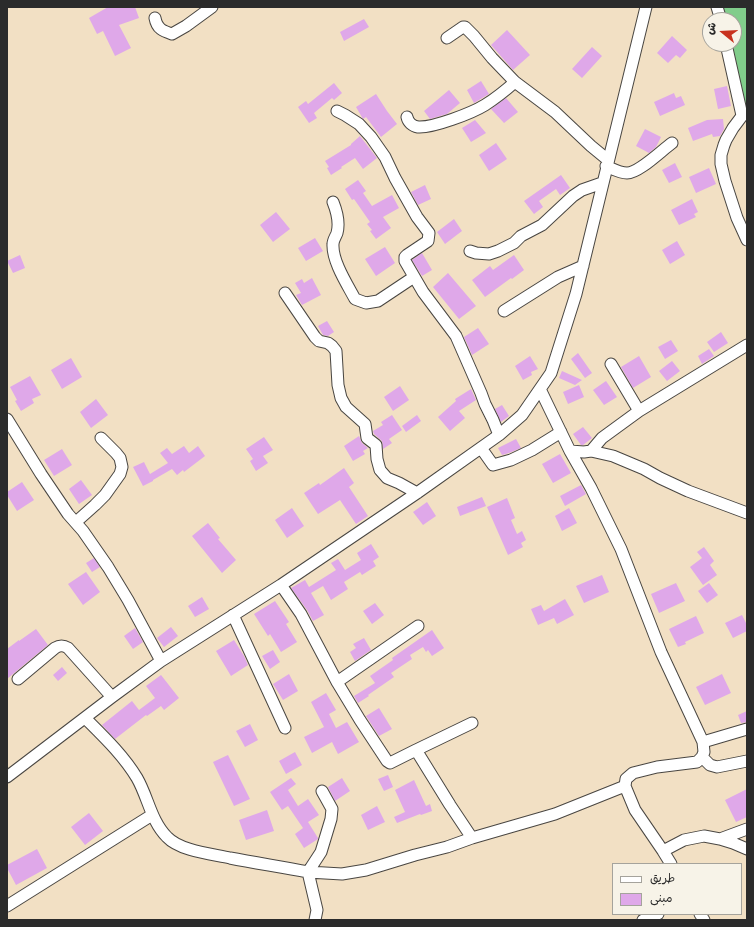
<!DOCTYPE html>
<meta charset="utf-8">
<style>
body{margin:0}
#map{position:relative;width:754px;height:927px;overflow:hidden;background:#f2e0c4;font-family:"Balsamiq Sans","Playpen Sans Arabic",sans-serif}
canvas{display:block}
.frame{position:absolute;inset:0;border:8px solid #2b2b2b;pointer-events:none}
.legend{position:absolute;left:612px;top:863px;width:130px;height:52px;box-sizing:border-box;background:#f7f3e8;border:1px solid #a5a39c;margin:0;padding:5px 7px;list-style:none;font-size:12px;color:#2b2b2b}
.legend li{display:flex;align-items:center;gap:8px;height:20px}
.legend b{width:20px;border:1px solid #a5a39c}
.north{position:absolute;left:702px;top:12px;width:40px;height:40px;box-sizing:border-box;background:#f7f3e8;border:1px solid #a5a39c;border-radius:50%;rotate:288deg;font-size:11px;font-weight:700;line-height:16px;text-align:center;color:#2b2b2b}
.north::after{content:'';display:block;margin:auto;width:14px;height:18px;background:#c8321e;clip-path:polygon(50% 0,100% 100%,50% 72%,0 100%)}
</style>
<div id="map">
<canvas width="754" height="927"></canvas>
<div class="frame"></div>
<ul class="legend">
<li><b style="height:5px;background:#fff"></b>طريق</li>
<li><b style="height:11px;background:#dfa8e9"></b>مبنى</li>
</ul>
<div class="north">ش</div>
</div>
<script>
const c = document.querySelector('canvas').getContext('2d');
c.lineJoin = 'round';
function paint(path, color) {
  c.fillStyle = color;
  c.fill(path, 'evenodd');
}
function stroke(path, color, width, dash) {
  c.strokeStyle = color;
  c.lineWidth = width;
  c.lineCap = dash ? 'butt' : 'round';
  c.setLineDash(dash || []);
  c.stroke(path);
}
const green = new Path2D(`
 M720,7h27v106l-18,-69h5v-24h-11z`);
const building = new Path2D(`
 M108,7h27l4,11 -20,7 12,23 -16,8 -12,-25 -6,3 -8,-16z
 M364,19l5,8 -25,14 -4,-9z
 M507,30l23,25 -17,15 -22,-25z
 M672,36l15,14 -7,8 -4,-3 -8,8 -11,-10z
 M592,47l10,9 -20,22 -10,-9z
 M481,81l8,13 -15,9 -7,-13z
 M334,83l8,10 -8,7 -2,-2 -18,15 3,5 -8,5 -11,-16 8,-6 2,3z
 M727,86l4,20 -13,3 -4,-20z
 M449,90l11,13 -13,11 -17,5 -6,-8z
 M674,93l2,5 5,-2 4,9 -25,11 -6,-14z
 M376,94l11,17 10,13 -16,13 -15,-20 -3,2 -7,-12z
 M506,98l12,14 -14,11 -13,-14z
 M723,119l1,10 -4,7 -7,1 -1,-3 -19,7 -5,-13 19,-8z
 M475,120l11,13 -15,9 -9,-14z
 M645,129l16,8 -5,10 -7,6 -13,-7z
 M360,136l17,22 -14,11 -8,-11 -14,9 1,1 -11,7 -4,-7 2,-1 -4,-6 26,-16v-1z
 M496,143l11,16 -18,12 -10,-16z
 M675,163l7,14 -13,6 -7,-13z
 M709,168l7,16 -20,9 -7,-16z
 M561,175l9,13 -10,7 -4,-6 -17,12 4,6 -9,7 -10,-13z
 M358,180l8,11 -3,2 9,13 20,-11 7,13 -16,9 8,11 -15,11 -6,-8 2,-1 -5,-6 3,-2 -16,-23 -2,1 -7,-11z
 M425,185l6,14 -13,6 -7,-13z
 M692,199l6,13 -4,2 2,3 -17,8 -8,-15z
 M276,212l14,17 -17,13 -13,-17z
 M454,219l8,12 -17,13 -8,-12z
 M315,238l8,13 -17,10 -8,-13z
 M677,241l8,14 -15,9 -8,-14z
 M385,247l10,16 -19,13 -11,-17z
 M422,253l10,17 -10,6 -10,-16z
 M20,255l5,13 -12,5 -6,-12z
 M514,255l10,15 -12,9 -1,-1 -26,19 -13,-17 18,-14 3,4z
 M448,273l28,33 -17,13 -26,-32z
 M312,278l9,17 -19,10 -6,-10 5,-2 -6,-10 7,-4 2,4z
 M327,321l7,11 -6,4 -5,-1 -5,-9z
 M478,328l11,16 -17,11 -8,-18z
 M721,332l7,11 -14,9 -7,-10z
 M671,340l7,11 -13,8 -7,-12z
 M709,349l5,7 -12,8 -4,-8z
 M578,353l14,20 -7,5 -14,-19z
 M530,356l8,13 -7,3 1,3 -9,5 -8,-14z
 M639,356l12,21 -18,11 -12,-21z
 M71,358l11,19 -20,12 -11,-19z
 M672,361l8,10 -13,10 -8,-10z
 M562,371l20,9 -7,5 -16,-7z
 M30,376l11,19 -9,4 2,4 -13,8 -6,-10 2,-1 -7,-13z
 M606,381l11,16 -13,8 -11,-15z
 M579,385l5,12 -16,7 -5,-12z
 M400,386l9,14 -16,11 -9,-14z
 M471,389l5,11 -17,11 6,7 -15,13 -12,-14 18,-16 -1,-2z
 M96,399l12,16 -17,13 -11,-16z
 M502,405l7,11 -8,6 -6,-13z
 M392,415l10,15 -13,9 3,4 -9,6 -1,-8 -8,-7 -1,-3 10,-6 -2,-3z
 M417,415l4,6 -15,11 -4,-6z
 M583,427l9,11 -9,7h-2l-8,-11z
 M359,436l3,7 6,5 -5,3 2,3 -12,7 -9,-15z
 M264,437l9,13 -10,6 5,7 -12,8 -6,-10 3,-2 -7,-10z
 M516,439l5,9 -12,5 -7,2 -4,-7z
 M184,446l5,7 9,-7 7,10 -21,16 -1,-2 -6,5 -5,-6 -19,11v1l-10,5 -10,-19 11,-5 6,12 18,-11 -8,-10 7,-5 5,6z
 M62,449l10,16 -18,11 -10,-16z
 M560,454l11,19 -18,10 -11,-19z
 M344,468l10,15 -5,4 19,29 -12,8 -16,-24 -22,14 -14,-21 15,-10 1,2z
 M81,480l11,15 -13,9 -10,-15z
 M22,482l12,18 -17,11 -10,-16v-3z
 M581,485l5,9 -21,12 -5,-10z
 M482,497l4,9 -26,10 -3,-9z
 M507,498l8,20 -4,2 6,14 5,-3 4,9 -5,3 2,4 -15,8 -21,-48z
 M427,502l9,14 -13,9 -10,-13z
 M292,508l12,18 -17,12 -12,-18z
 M569,508l8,15 -15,8 -7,-15z
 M208,523l12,15 -2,1 18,21 -14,13 -30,-37z
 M371,544l8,13 -6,4 3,5 -14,9 -2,-3 -16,10 4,7 -17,11 -8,-14 -12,7 13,22 -11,6 -6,-11 -16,-22 14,-8 4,7 27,-17 -5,-7 7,-4 7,11 16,-10 -4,-7z
 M704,547l10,14 -4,4 7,10 -14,10 -13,-18 12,-9 -5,-6z
 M94,558l6,9 -8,5 -6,-9z
 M86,572l14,20 -17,13 -15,-21z
 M602,575l7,17 -25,11 -8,-17z
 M676,583l9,18 -26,12 -8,-19z
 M709,583l9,12 -11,8 -9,-12z
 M202,597l7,12 -14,8 -7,-11z
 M565,599l9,16 -17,9 -3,-6 -16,7 -7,-16 10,-4 3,6z
 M275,601l14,21 -3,2 11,18 -16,10 -11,-18 -2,2 -14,-22z
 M375,603l9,12 -12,9 -9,-13z
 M742,615l5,10v6l-14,7 -8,-15z
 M696,616l8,17 -19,9 1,2 -8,3 -9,-18z
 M171,627l7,9 -14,11 -7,-9z
 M135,628l8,14 -10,7 -9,-13z
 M36,629l12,16 -41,34v-30l12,-9v1z
 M432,630l12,18 -12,8 -4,-6 -2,2 -3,-5 -13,8 2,4 -21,14 3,4 -26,18 1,1 -11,7 -4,-7 21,-13 -5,-7 23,-16 -1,-2z
 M364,638l7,12 -16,11 -5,-9 6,-4 -3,-4z
 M234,640l10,16 4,9 -17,11 -15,-25z
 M273,650l7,12 -10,7 -8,-13z
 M62,667l5,6 -9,8 -5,-6z
 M289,674l9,17 -15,9 -10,-16z
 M722,674l9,19 -26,12 -9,-18z
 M161,675l18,23 -15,12 -3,-4 -14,10 -1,-1 -31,24 -13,-14 30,-24 7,9 16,-12 -9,-12z
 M326,693l10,17 -7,4 7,14 11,-6 12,20 -21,12 -6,-12 -20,11 -8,-16 20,-10 -13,-25z
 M379,708l13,21 -13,7 -13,-20z
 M747,711v11l-6,1 -3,-8z
 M250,724l8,16 -13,7 -9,-16z
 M295,752l7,13 -16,9 -7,-13z
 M228,755l22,44 -16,7 -21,-44z
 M388,775l5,12 -9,4 -6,-12z
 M291,778l5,6 -8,6 10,16 10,-7 11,16 -11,7 10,16v1l-14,9 -9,-14 8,-6 -15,-22 -6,4 -12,-18z
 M342,778l8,13 -15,10 -7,-14z
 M414,780l12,26 4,-2 2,7 -11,4 -1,-1 -23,9 -3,-6 11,-5 -10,-22z
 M747,789v28l-11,5 -11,-22z
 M377,806l8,16 -17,8 -7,-15z
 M267,810l7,21 -28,9 -7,-20z
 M89,813l14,18 -18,14 -14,-18z
 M37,849l10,19 -31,17 -9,-17v-3z`);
const minor = new Path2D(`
 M717,7l4,13
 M155,18c2,11 8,13 17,16l14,-8 26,-19
 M447,38l16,-11h2l9,9 18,22 23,24 40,30 36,34 17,14
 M726,44l15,67 1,5 -9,12 -7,12 -2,5 -3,10v9l4,17 12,37 10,22
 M337,111l8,4 14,9 12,13 14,20 10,21 22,39 12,16 -1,8 -21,14 -2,2v4l18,31 33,44 25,57 4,11 8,16 6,15
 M407,117c1,5 5,9 11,10 15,1 54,-14 67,-22 11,-7 21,-15 30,-23
 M606,166c7,3 14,7 21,7 12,0 35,-23 45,-30
 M333,202c4,10 7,20 4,31 -1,3 -4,7 -4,11 -1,17 14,40 22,55l11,4 12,-2 36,-24
 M470,251l6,2 13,1 9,-3 16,-8 7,-7 21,-11 31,-29 9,-6 20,-7
 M285,293l30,44 4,4 9,2 4,3 4,5 2,34 3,13 5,9 19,17 2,14 9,7 1,14 3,11 7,8 12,5 18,10
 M504,311l54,-34 25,-11
 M611,364l28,47
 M540,389l30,62 21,37 30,61 40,103 42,90 1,10 -2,5 -5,5 -40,5 -24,6 -7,6 -1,7 10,24 28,41 8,13
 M7,419l34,55 27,40 15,17 25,36 20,33 33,61
 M481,448l12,17 18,-5 21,-10 29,-18
 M570,451l14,1 7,-1 22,5 31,13 16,9 28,13 59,22
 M591,451l11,-13 37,-27 108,-66
 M76,522l19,-17 10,-10 15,-21 2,-7 -2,-9 -4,-5 -15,-15
 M281,585l20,29 36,68 23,38 27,41 3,2 26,-13 34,55 22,33
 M233,615l52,113
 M18,679l37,-31c5,-3 8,-3 13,0l44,49
 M337,682l81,-56
 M85,718c19,19 38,37 52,60 11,19 14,43 30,59 13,14 45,17 63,21 26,5 52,9 78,14l9,38 -2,10
 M703,742l44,-13
 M416,750l56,-27
 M702,757l8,8 7,2 30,-6
 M7,777l105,-80 49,-36 120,-76 136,-92 82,-58 23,-20 29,-42 25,-79 70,-287
 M720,839l27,-10
 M663,851l21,-11 20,-4 16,3 13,4 14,6
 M308,872l34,2 24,-4 49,-15 32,-8 25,-9 83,-24 70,-28
 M308,872l13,-20 10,-33 1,-10 -10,-18
 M7,906l145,-91
 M700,914l4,6
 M643,920l15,-6`);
paint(green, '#81cd8b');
paint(building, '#dfa8e9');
stroke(minor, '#494642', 13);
stroke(minor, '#fff', 11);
</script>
